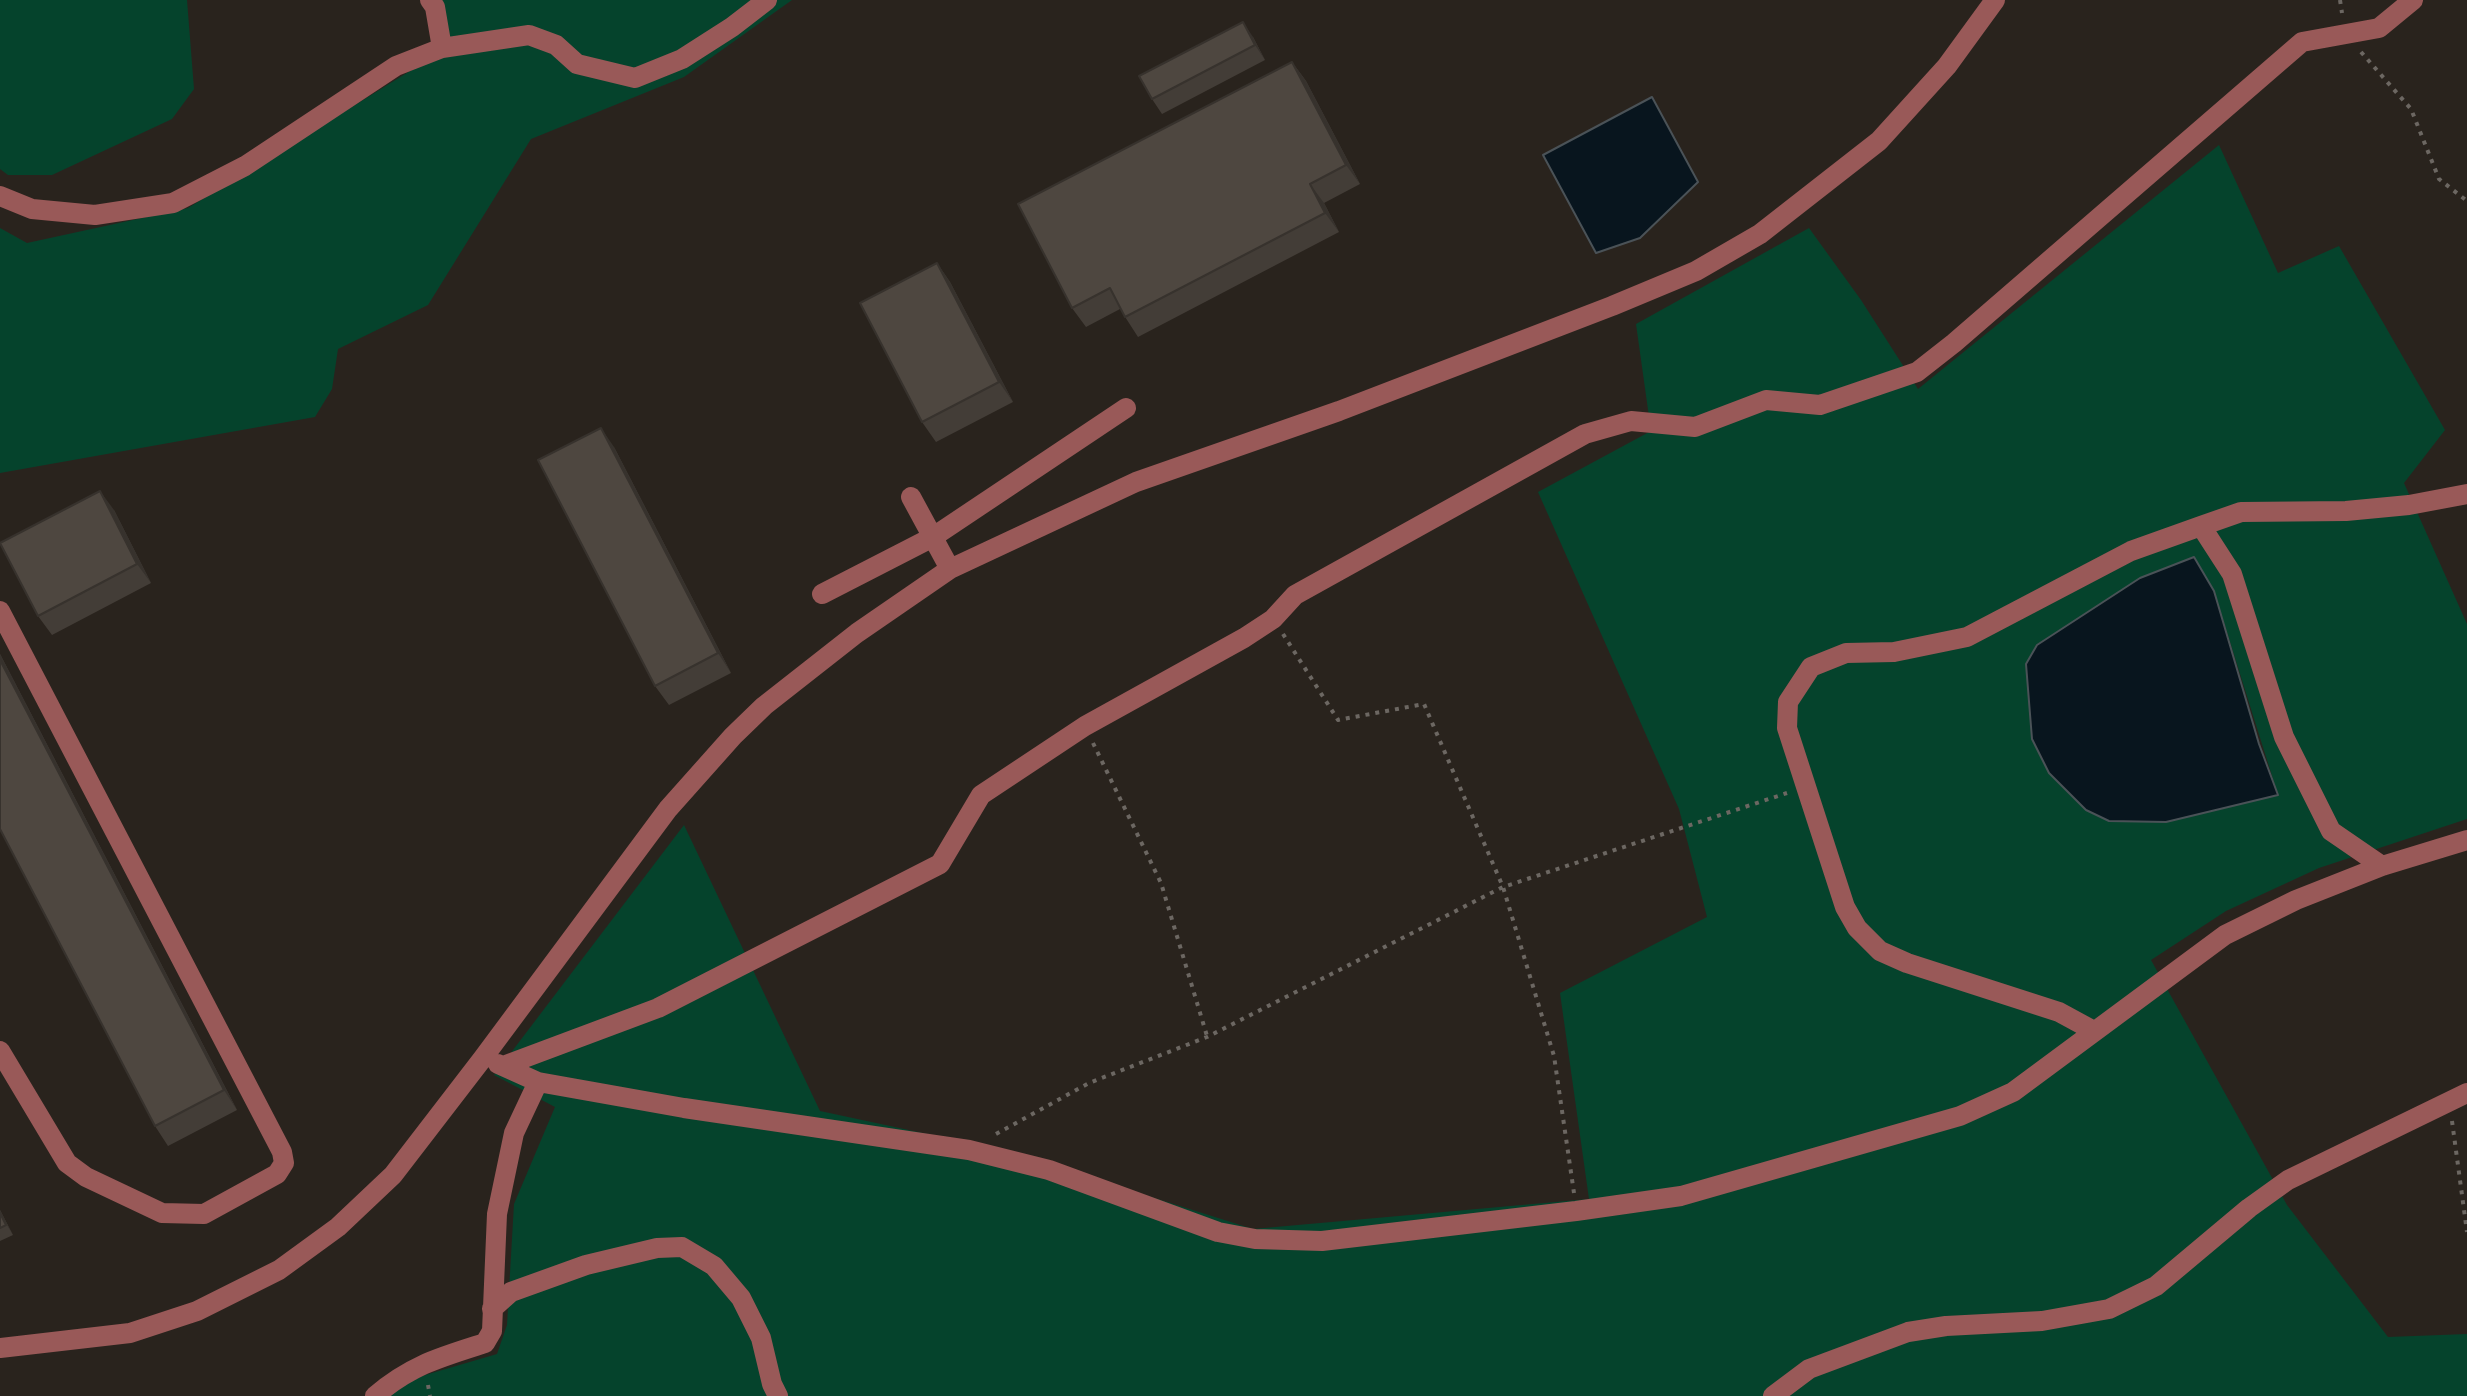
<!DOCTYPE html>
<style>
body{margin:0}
canvas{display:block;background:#29231d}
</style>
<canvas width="2467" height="1396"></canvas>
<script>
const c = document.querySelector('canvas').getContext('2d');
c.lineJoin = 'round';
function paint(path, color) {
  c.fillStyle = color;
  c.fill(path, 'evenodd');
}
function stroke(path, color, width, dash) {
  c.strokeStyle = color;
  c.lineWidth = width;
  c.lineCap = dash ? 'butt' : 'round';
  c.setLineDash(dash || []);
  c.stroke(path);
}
const green = new Path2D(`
 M0,0h187l7,89 -22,30 -120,56h-44l-8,-6z
 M438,0h354l-108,77 -153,62 -103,166 -90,44 -6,40 -17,28 -315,56v-245l27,15 161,-35 248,-153z
 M2219,145l59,128 61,-27 106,184 -41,53 63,141v195l-148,49 -93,43 -75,49 136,245 101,132 79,-3v62h-2095l43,-18 82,-24 10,-29 7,-121 41,-97 -61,-32 190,-250 136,286 182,39 251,79 336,-30 -29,-206 147,-76 -28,-108 -141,-317 113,-61 -15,-107 173,-96 52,72 57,89zM2193,558l21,33 64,204 -241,-150 103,-67z`);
const water = new Path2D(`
 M1652,97l46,85 -58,56 -44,15 -53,-98z
 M2194,557l20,34 45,153 19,51 -112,27 -57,-1 -23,-11 -37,-37 -17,-34 -6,-75 11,-19 103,-67z`);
const path = new Path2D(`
 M2340,0l2,13
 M2361,52l50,57 28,70 28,22
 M1283,634l55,86 86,-16 79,183 51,169 20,137
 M1093,743l68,140 46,153
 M2452,1121l15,111
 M996,1134l93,-51 118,-46 296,-150 284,-94
 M428,1385l2,11`);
const minor = new Path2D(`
 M430,0l5,7 7,41
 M0,196l32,13 63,6 78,-12 72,-37 151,-100 46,-18 87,-13 27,10 21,19 58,14 47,-19 50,-32 35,-27
 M911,497l39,72
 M2201,526l31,48 52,163 47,94 51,35
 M822,594l111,-57 193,-129
 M0,611l282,541 2,11 -7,11 -73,40 -42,-1 -76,-36 -19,-14 -67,-112
 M2094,1031l-35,-19 -152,-49 -27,-12 -23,-23 -12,-21 -58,-179 1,-26 23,-35 35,-14 48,-1 73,-15 164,-86 70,-25 40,-14 105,-1 63,-6 58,-11
 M498,1064l40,18 146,26 285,42 80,20 169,62 37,7 67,2 254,-30 105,-15 279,-80 53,-24 212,-157 71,-35 86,-34 85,-26
 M503,1066l155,-58 282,-144 41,-69 104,-69 159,-88 29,-19 22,-24 290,-161 46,-13 64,6 71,-27 54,5 97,-33 37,-29 348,-301 77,-14 34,-28
 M492,1309l19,-17 75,-27 71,-17 25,-1 32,19 27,32 20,40 11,46 6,12
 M0,1348l130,-15 67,-22 82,-41 59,-43 55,-52 90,-117 185,-249 65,-73 31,-30 93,-73 93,-64 186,-87 203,-71 273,-105 84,-35 64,-37 119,-93 68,-75 48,-66
 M375,1396c36,-31 66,-39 110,-53l7,-12 5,-117 17,-81 24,-51
 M1773,1396l36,-27 99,-37 38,-6 96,-5 67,-12 47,-23 93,-78 39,-28 179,-87`);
const wall = new Path2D(`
 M1253,37l12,23 -103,54 -10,-15z
 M1292,62l14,19 54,103 -36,19 15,29 -201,105 -18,-28 -34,18 -14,-19z
 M937,263l13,19 63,120 -77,40 -14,-20z
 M614,447l117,226 -62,32 -14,-19z
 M114,510l37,73 -99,52 -14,-19z
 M0,654l237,456 -69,36 -13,-20 -155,-297z
 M0,1210l13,25 -13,6z`);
const shadedWall = new Path2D(`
 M1243,22l10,15 12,23 -10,-15z
 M1292,62l14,19 54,103 -14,-19z
 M1310,184l14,19 15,29 -14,-19z
 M937,263l13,19 63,120 -14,-20z
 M601,428l13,19 117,226 -13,-20z
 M100,491l14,19 37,73 -14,-19z
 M0,654l237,456 -13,-20 -224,-430z
 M0,1210l13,25 -13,-22z`);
const building = new Path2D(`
 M1243,22l12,23 -103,54 -13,-23z
 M1292,62l54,103 -36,19 15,29 -200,104 -15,-29 -38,20 -54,-104z
 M937,263l62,119 -77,40 -62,-119z
 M601,428l117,225 -63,33 -117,-226z
 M100,491l37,73 -99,52 -38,-73z
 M0,660l224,430 -69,36 -155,-297z
 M0,1213l6,12 -6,3z`);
paint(green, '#05432c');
paint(water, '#08151e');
stroke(water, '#4a5257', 2);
stroke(path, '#6c6762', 4, [4, 6]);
stroke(minor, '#995958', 20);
paint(wall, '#433d37');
paint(shadedWall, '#37322d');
paint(building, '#4e4740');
stroke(building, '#37322d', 2);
</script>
